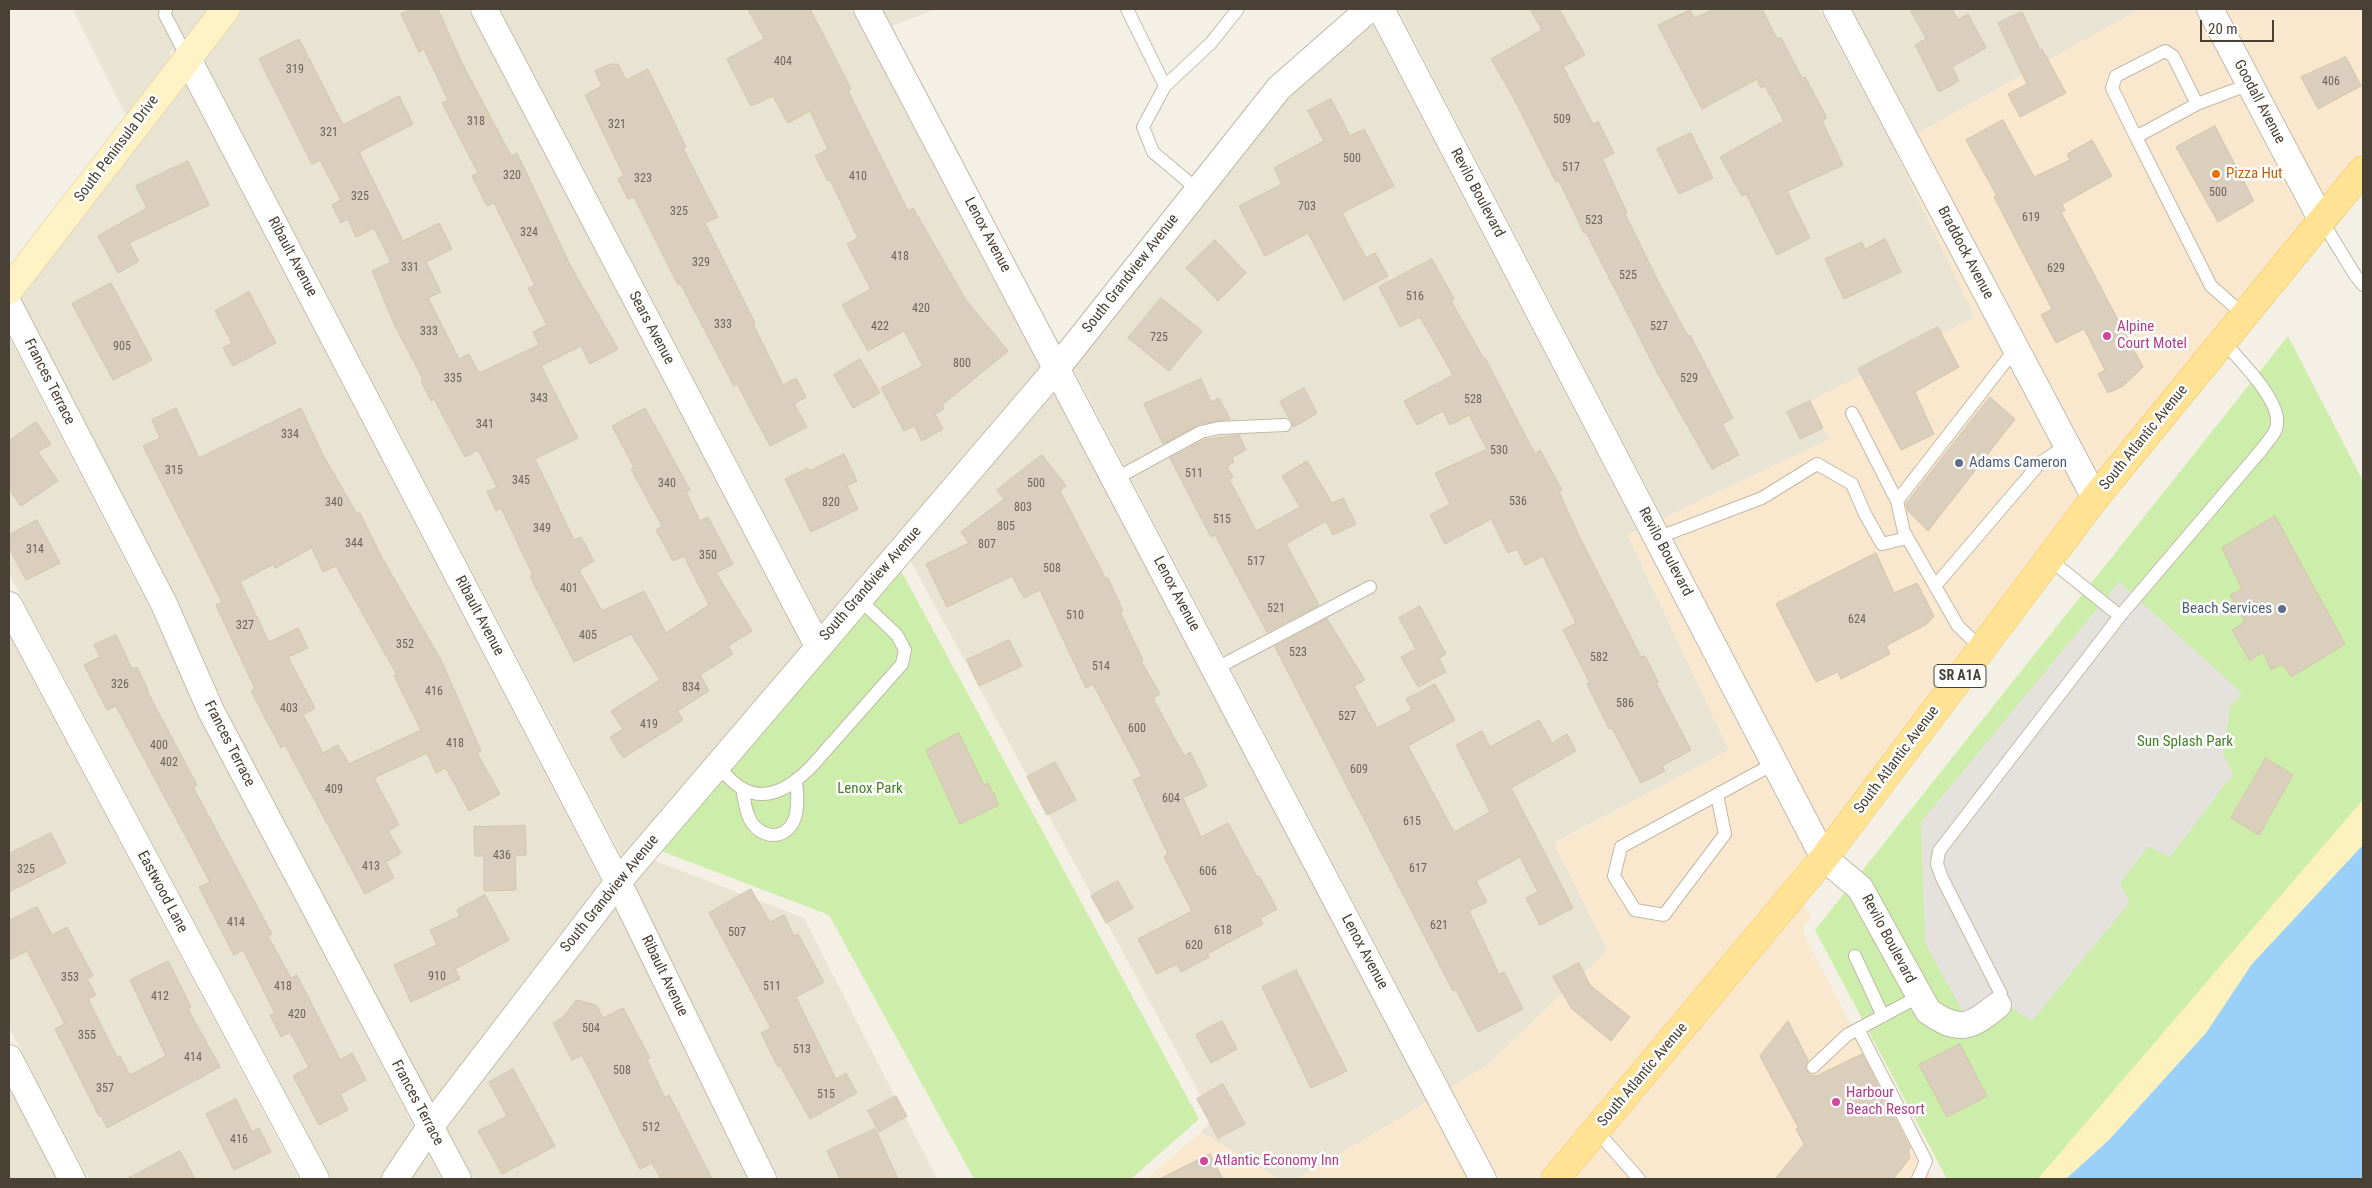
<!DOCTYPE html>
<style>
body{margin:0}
#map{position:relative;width:2372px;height:1188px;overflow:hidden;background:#f5f0e6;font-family:"Roboto Condensed",sans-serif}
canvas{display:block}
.frame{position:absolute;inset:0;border:10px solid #484134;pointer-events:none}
.scale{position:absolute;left:2200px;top:20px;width:74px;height:22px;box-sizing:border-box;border:2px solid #484134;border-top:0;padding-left:6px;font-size:15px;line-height:18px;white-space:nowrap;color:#484134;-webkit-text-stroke:4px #fff;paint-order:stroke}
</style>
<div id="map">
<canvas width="2372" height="1188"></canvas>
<div class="frame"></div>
<div class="scale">20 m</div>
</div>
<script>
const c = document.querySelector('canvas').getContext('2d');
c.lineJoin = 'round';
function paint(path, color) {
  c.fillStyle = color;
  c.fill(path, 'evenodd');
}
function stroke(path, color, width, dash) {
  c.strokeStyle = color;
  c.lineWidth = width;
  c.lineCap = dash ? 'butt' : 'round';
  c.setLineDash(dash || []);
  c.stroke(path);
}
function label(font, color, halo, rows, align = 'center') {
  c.font = font + ' "Roboto Condensed",sans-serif';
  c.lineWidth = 5;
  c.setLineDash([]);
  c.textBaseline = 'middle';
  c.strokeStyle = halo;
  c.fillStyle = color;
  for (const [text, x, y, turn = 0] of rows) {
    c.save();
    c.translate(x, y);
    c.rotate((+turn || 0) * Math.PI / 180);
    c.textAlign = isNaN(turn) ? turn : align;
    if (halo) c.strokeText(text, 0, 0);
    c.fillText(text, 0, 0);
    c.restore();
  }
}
const residential = new Path2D(`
 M73,9h136l-31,38 -9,5 2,5 -45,58z
 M242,9h226l334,637 -180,211 -419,-800z
 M500,9h351l189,359 -218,254z
 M883,9h53l-44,17z
 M1398,9h421l74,138 82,170 -168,86 23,36 -167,79z
 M1852,9h288l-222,124z
 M1372,23l265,508 -9,5 101,214 -175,93 54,107 -122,116 -35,21 -378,-719 216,-271z
 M184,82l417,799 -169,221 -208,-397 -47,-107 -157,-302z
 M9,337l142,274 48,107 215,409 -34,52h-48l-323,-605z
 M1053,392l374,710 -130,77h-18l-78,-47 10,-11 -1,-8 -300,-553z
 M9,635l290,544h-210l-80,-152z
 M653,860l151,58 133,261h-158l-145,-296z
 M615,907l132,272h-273l-28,-52z
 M9,1089l47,90h-47z
 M428,1154l13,25h-30z`);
const commercial = new Path2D(`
 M2140,9h54l111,212 -207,252 -180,-340z
 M2226,9h137v141l-38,47z
 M1893,147l186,351 -253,334 -163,-314 167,-79 -23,-36 168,-86z
 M1637,531l170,326 -269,322h-38l-49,-92 35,-21 122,-116 -54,-106 175,-94 -101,-215z
 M1803,901l8,16 -7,9v9l128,244h-360z
 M1427,1102l40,77h-170z
 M1201,1132l78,47h-132z`);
const green = new Path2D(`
 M2288,336l75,145v319l-325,379h-91l-132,-249z
 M894,558l305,561 -68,60h-157l-145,-264 -181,-69z`);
const sand = new Path2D(`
 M2363,800v379h-325z`);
const parking = new Path2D(`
 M2119,582l123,111 -12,14 -7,46 10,21 -63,83 -22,-11 -28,38 10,18 -98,119 -37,-24 -30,19 -40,-74 -4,-120z`);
const water = new Path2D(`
 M2363,845v334h-297l43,-39 97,-107 46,-69z`);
const building = new Path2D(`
 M412,9h26l22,50 51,97 6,-3 54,114 47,82 -28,15 -9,-18 -40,20 37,72 -43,21 39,81 7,-3 13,24 -15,9 23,41 42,-20 22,42 43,-28 -25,-49 -11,5 -17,-31 6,-4 -31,-57 3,-2 -22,-41 33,-18 45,82 -4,2 14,29 8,-4 25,47 -17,9 36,58 -24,15 5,8 -33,21 9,16 -32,20 6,9 -60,38 -13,-21 13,-8 -12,-18 49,-31 -29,-46 -57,28 -44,-86 3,-1 -32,-67 -5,3 -9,-19 10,-5 -19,-37 -13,7 -31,-58 -3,2 -10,-20 2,-2 -28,-53 -23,-55 19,-9 -17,-34 -18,9 -8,-18 -7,4 -9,-18 9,-5 -21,-40 -8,4 -53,-105 40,-20 9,17 -5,5 6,-3 34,67 56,-29 14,28 -54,28 44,89 36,-18 13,26 -26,13 15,30 -13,6 31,61 10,-5 10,19 60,-28 -6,-13 14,-7 -19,-37 7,-3 -41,-82 -7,3 -15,-30 6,-3 -36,-70 6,-3 -24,-51 -5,3 -18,-38z
 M748,9h62l41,80 -3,2 60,120 5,-3 53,92 42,51 -66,54 2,4 -9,5 8,15 -21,12 -8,-15 -10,5 -23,-43 42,-22 -19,-35 -36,20 -26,-46 29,-16 -24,-45 11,-6 -28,-58 -2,1 -13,-25 13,-7 -18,-38 -22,12 -15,-27 -22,10 -24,-47 37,-20z
 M1530,9h29l26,46 -22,12 30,57 5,-3 16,32 -12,6 25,54 -2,1 36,73 27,49 2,-1 43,83 -11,6 17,31 -27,14 -54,-95 -72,-142 -2,1 -25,-52 -3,1 -44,-87 -21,-36 51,-29z
 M1714,9h48l15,30 4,-1 21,40 3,-1 22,41 -5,3 21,44 -56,26 23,47 -33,17 -31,-61 -4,2 -22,-39 64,-36 -19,-35 -4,2 -4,-9 -55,30 -44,-84 32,-15 4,8z
 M1910,9h42l6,11 10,-6 18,34 -34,19 7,14 -20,11 -24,-47 11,-6z
 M2022,12l18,38 2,-1 24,44 -46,24 -12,-23 19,-10 -29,-61z
 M2346,57l15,29 -43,23 -17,-32z
 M611,64h7l8,16 22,-11 38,78 -3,1 35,69 -13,6 50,100 -2,1 30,61 13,-7 10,19 -12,7 13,23 -37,19 -33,-62 -3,2 -54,-103 -2,2 -44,-88 -6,2 -10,-20 6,-3 -39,-81 17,-9 -7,-15z
 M1331,99l19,37 14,-7 30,57 -52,27 24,45 9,-5 13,23 -44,24 -36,-67 -43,23 -26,-50 43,-22 -8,-16 50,-27 -16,-30z
 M2003,120l31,57 36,-17 -3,-6 25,-14 20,36 -50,28 3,7 -4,1 82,155 -20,19 -15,7 -10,-19 7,-4 -21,-41 -28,14 -15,-28 11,-6 -58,-112 3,-1 -31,-56z
 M2215,126l39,75 -36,21 -42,-75z
 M1691,133l22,45 -34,16 -22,-45z
 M188,161l21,44 -80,38 10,18 -21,12 -20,-37 49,-28 -11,-22z
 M1885,239l16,33 -57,27 -19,-40 37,-17 3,7z
 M1215,240l31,33 -28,28 -32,-33z
 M1432,259l22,40 -3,2 33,58 1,-1 50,96 5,-4 22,40 -3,2 21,46 61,119 4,-1 13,26 -2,1 35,67 -29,16 3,5 -24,12 -29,-55 -3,1 -22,-45 3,-1 -27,-53 13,-7 -33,-67 -18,9 -8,-16 -9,4 -17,-34 -46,25 -15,-29 20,-11 -15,-31 52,-24 -18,-34 -19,10 -7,-14 -26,14 -13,-24 49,-26 -33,-58 -20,10 -21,-40z
 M111,283l41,77 -39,20 -41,-76z
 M249,292l27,51 -43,23 -10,-18 9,-5 -17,-32z
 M1161,298l41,33 -33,40 -41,-33z
 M1938,327l21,40 -44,25 19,42 -33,16 -43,-81z
 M860,359l20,34 -27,15 -19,-33z
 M1201,379l10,23 8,-4 11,21 -31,5 -36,20 -19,-40z
 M1304,388l13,25 -23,14 -14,-25z
 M1990,397l25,22 -87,112 -20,-20 -2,-7z
 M1810,401l13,27 -23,11 -13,-27z
 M176,408l23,50 102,-50 22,47 34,59 3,-1 21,43 60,104 40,91 -4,2 23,41 -31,17 -23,-43 -10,5 -9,-20 -53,25 25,47 -11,6 13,22 -15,9 8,16 -29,16 -80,-149 -4,3 -30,-57 4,-2 -39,-84 6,-3 -79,-156 17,-8 -8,-18zM312,548l11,24 13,-6 61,109 -3,1 27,54 -72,34 -11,-19 -15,8 -20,-38 12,-7 -27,-51 20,-9 -10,-20 -29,14 -29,-60 34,-18 1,4z
 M36,422l15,22 -13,8 20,29 -37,25 -12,-17v-48z
 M1239,435l7,15 -14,7 2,5 -7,4 6,11 -4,2 27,52 44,-24 -18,-31 25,-15 25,42 11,-5 13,26 -23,11 -7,-14 -40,23 33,61 -52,27 -52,-97 -4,2 -41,-79 34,-18z
 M844,454l13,27 -10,5 11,23 -47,23 -26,-53 23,-11 1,3z
 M1042,455l24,31 -6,5 46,88 2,-1 15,33 -3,1 23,48 -2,1 19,33 -7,4 31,58 6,-4 17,34 -24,12 18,39 27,-14 29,54 2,-1 18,33 -17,9 3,6 -56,30 2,3 -28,15 -4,-8 -20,10 -19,-35 54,-28 -28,-54 4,-3 -35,-74 9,-4 -49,-92 -7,4 -46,-98 -16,8 -12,-22 -65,31 -21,-43 43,-21 -8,-11 43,-33 -7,-9z
 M2275,516l70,128 -54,33 -8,-13 -12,6 -8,-18 -13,9 -18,-31 13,-8 -15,-27 12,-6 -20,-41z
 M37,520l23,43 -34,17 -17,-32v-13z
 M1876,553l18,40 23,-10 17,33 -7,8 -41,22 4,8 -49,25 -3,-7 -22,10 -40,-78z
 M1420,606l26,48 -7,4 7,14 -28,15 -17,-30 15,-8 -17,-31z
 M1327,619l38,61 -11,6 23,42 35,-18 -6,-11 29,-15 20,36 -47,26 46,86 36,-20 -34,-67 26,-14 8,16 49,-27 13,23 15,-9 9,17 -65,37 62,120 -33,17 -14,-27 12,-6 -18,-35 -44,24 11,21 -18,9 30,63 5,-2 19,37 -45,23 -22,-42 -3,1 -178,-344z
 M116,635l16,34 5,-2 11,23 -1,1 50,94 -4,2 79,147 -4,2 23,42 6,-3 43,85 12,-7 14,27 -26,14 8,16 -29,15 -26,-49 16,-9 -19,-35 -9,5 -11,-22 5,-2 -32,-63 -9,5 -35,-68 11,-5 -94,-176 -9,4 -23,-45 16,-8 -6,-12z
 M1009,640l13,26 -43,20 -12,-26z
 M959,733l25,52 4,-2 11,22 -39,19 -34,-74z
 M2266,758l27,17 -34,60 -28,-17z
 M1055,762l21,38 -29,15 -20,-38z
 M525,826l1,29 -11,1 1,34 -32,1v-35h-9l-1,-29z
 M51,833l15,30 -57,29v-38z
 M1118,881l15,27 -27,15 -15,-27z
 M751,889l19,33 14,-7 10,21 4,-2 26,48 -28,15 40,82 10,-6 11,20 -47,26 -30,-53 -2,1 -17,-34 10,-5 -62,-115z
 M485,895l24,45 -54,29 5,10 -49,23 -17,-37 43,-20 -7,-15 30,-14 -3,-6z
 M37,907l15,28 15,-8 26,49 -6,3 9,16 -8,4 29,58 3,-1 10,19 36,-19 -36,-76 38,-19 23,46 -3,2 32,58 -113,61 -6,-12h-2l-44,-87 10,-5 -38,-73 -18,9v-39z
 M1579,963l11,22 40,32 -19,24 -39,-32 -19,-32z
 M1296,970l51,101 -36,17 -49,-101z
 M577,1000l19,5 7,13 20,-10 27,50 -3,2 18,38 4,-3 43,84h-51l-9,-16 -12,6 -58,-114 -10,5 -19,-37 9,-5z
 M1222,1021l15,28 -26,14 -15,-28z
 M1788,1021l20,39 -3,8 5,7 6,1 46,-22 48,94 -2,3 2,7 -17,21h-118l29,-35 -8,-15 2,-2 -38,-71z
 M1960,1044l27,52 -40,21 -28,-52z
 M513,1069l42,77 -53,28 -24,-43 29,-15 -18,-34z
 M1223,1084l22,40 -27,14 -21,-39z
 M896,1096l11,20 -28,16 -11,-21z
 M236,1099l16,33 7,-4 12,24 -37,18 -28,-56z
 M875,1129l23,50h-58l-13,-28z
 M180,1151l15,28h-68z
 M1210,1154l13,25h-63z`);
const service = new Path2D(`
 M166,9l-1,6 22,42
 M1127,9l38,77
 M2136,137l-24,-49 4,-12 49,-25 8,5 24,48
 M1198,190l-45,-38 -10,-25 22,-41 46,-43 27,-34
 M2322,221l33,54 8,10
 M2244,315l-33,-29 -75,-149 61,-33 53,-20
 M1852,413l45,88
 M1115,479l86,-47 18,-4 66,-3
 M1657,538l105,-40 55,-34 35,20 13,30 17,30 25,-6
 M1935,586l105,-123 27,-18
 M2120,616l143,-168c4,-6 11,-13 13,-19 9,-26 -37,-69 -53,-88
 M1981,648l-23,-22 -54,-94 -7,-31 119,-153
 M1215,669l155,-82
 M717,766c8,7 16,18 26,23 26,14 50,-4 68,-22l91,-103 3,-14 -8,-15 -38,-36
 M742,788c2,9 3,19 6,27 6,18 28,28 42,12 9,-10 8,-33 6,-45
 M1717,795l8,39 -61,81 -29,-5 -21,-34 7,-29 154,-84
 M1855,956l28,60
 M1998,1005l3,-11 -59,-116 -5,-14 2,-13 181,-235 -71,-57
 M1858,1029l68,132 -8,18
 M1813,1067l34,-32 71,-38
 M1596,1130l43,49`);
const minor = new Path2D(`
 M484,9l334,637
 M867,9l616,1170
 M1381,9l443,849 36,30 68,123c31,22 42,17 70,-6
 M1836,9l259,489
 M2210,9l112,212
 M187,57l431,825 145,297
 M9,305l155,299 47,107 247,468
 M9,605l307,574
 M9,1058l63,121
 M395,1179l35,-52 188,-245 439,-514 222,-280 90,-79`);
const secondary = new Path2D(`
 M9,290l217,-281`);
const primary = new Path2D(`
 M1555,1179l269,-321 271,-360 268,-328`);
const markers = [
 [2216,174,5,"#e8710a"],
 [2107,336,5,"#d1479c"],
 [1959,463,5,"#5c6f8a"],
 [2282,609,5,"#5c6f8a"],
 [1836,1102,5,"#d1479c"],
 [1204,1161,5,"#d1479c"]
];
const numberNames = [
 ["404",783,62],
 ["319",295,70],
 ["406",2331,82],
 ["509",1562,120],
 ["318",476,122],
 ["321",617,125],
 ["321",329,133],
 ["500",1352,159],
 ["517",1571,168],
 ["320",512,176],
 ["410",858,177],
 ["323",643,179],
 ["500",2218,193],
 ["325",360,197],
 ["703",1307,207],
 ["325",679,212],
 ["619",2031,218],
 ["523",1594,221],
 ["324",529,233],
 ["418",900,257],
 ["329",701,263],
 ["331",410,268],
 ["629",2056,269],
 ["525",1628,276],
 ["516",1415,297],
 ["420",921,309],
 ["333",723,325],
 ["422",880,327],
 ["527",1659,327],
 ["333",429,332],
 ["725",1159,338],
 ["905",122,347],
 ["800",962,364],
 ["335",453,379],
 ["529",1689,379],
 ["343",539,399],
 ["528",1473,400],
 ["341",485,425],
 ["334",290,435],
 ["530",1499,451],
 ["315",174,471],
 ["511",1194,474],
 ["345",521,481],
 ["340",667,484],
 ["500",1036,484],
 ["536",1518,502],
 ["340",334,503],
 ["820",831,503],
 ["803",1023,508],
 ["515",1222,520],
 ["805",1006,527],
 ["349",542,529],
 ["344",354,544],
 ["807",987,545],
 ["314",35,550],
 ["350",708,556],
 ["517",1256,562],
 ["508",1052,569],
 ["401",569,589],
 ["521",1276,609],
 ["510",1075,616],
 ["624",1857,620],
 ["327",245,626],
 ["405",588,636],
 ["352",405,645],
 ["523",1298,653],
 ["582",1599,658],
 ["514",1101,667],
 ["326",120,685],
 ["834",691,688],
 ["416",434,692],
 ["586",1625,704],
 ["403",289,709],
 ["527",1347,717],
 ["419",649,725],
 ["600",1137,729],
 ["418",455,744],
 ["400",159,746],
 ["402",169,763],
 ["609",1359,770],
 ["409",334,790],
 ["604",1171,799],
 ["615",1412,822],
 ["436",502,856],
 ["413",371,867],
 ["617",1418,869],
 ["325",26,870],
 ["606",1208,872],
 ["414",236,923],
 ["621",1439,926],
 ["618",1223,931],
 ["507",737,933],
 ["620",1194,946],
 ["910",437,977],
 ["353",70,978],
 ["418",283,987],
 ["511",772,987],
 ["412",160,997],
 ["420",297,1015],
 ["504",591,1029],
 ["355",87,1036],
 ["513",802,1050],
 ["414",193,1058],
 ["508",622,1071],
 ["357",105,1089],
 ["515",826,1095],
 ["512",651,1128],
 ["416",239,1140]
];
const shields = [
 [1960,676,52]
];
const shieldNames = [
 ["SR A1A",1960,676]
];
const streetNames = [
 ["Goodall Avenue",2259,102,62],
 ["South Peninsula Drive",117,149,-53],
 ["Revilo Boulevard",1477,193,62],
 ["Lenox Avenue",987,235,62],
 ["Braddock Avenue",1965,253,62],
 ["Ribault Avenue",292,257,62],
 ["South Grandview Avenue",1131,274,-52],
 ["Sears Avenue",651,328,62],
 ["Frances Terrace",49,382,63],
 ["South Atlantic Avenue",2144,438,-51],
 ["Revilo Boulevard",1665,552,62],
 ["South Grandview Avenue",871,584,-49],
 ["Lenox Avenue",1176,594,62],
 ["Ribault Avenue",479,616,62],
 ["Frances Terrace",229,744,63],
 ["South Atlantic Avenue",1897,760,-53],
 ["Eastwood Lane",162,892,62],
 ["South Grandview Avenue",610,894,-51],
 ["Revilo Boulevard",1888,939,62],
 ["Lenox Avenue",1364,952,62],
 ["Ribault Avenue",664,976,64],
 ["South Atlantic Avenue",1643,1075,-50],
 ["Frances Terrace",417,1103,62]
];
const foodNames = [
 ["Pizza Hut",2226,174]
];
const hotelNames = [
 ["Alpine",2117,327],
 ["Court Motel",2117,344],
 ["Harbour",1846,1093],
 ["Beach Resort",1846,1110],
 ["Atlantic Economy Inn",1214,1161]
];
const serviceNames = [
 ["Adams Cameron",1969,463],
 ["Beach Services",2272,609,"right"]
];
const parkNames = [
 ["Sun Splash Park",2185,742],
 ["Lenox Park",870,789]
];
paint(residential, '#e9e3d3');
paint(commercial, '#f9e8ce');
paint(green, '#cdedaa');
paint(sand, '#fdf1bd');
paint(parking, '#e5e2de');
paint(water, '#9bd0f8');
paint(building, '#dacfbd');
stroke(building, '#d3c5ac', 1);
stroke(service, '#c1b9a7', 14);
stroke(minor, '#c1b9a7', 28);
stroke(secondary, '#d9c790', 29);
stroke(primary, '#f0c658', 29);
stroke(service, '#fff', 12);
stroke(minor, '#fff', 26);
stroke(secondary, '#fff2c5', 28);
stroke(primary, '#ffe394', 28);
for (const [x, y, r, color] of markers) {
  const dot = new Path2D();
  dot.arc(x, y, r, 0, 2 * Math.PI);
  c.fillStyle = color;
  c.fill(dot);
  stroke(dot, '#fff', 2);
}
label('12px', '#6c6456', null, numberNames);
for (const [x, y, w] of shields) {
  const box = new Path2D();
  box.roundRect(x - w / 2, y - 11.5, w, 23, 4);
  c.fillStyle = '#fff';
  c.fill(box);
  stroke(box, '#484134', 1);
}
label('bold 14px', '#484134', null, shieldNames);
label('15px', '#484134', '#fff', streetNames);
label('15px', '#c56008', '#fff', foodNames, 'left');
label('15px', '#b23c85', '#fff', hotelNames, 'left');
label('15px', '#4e5e75', '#fff', serviceNames, 'left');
label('15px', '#438021', '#fff', parkNames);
</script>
